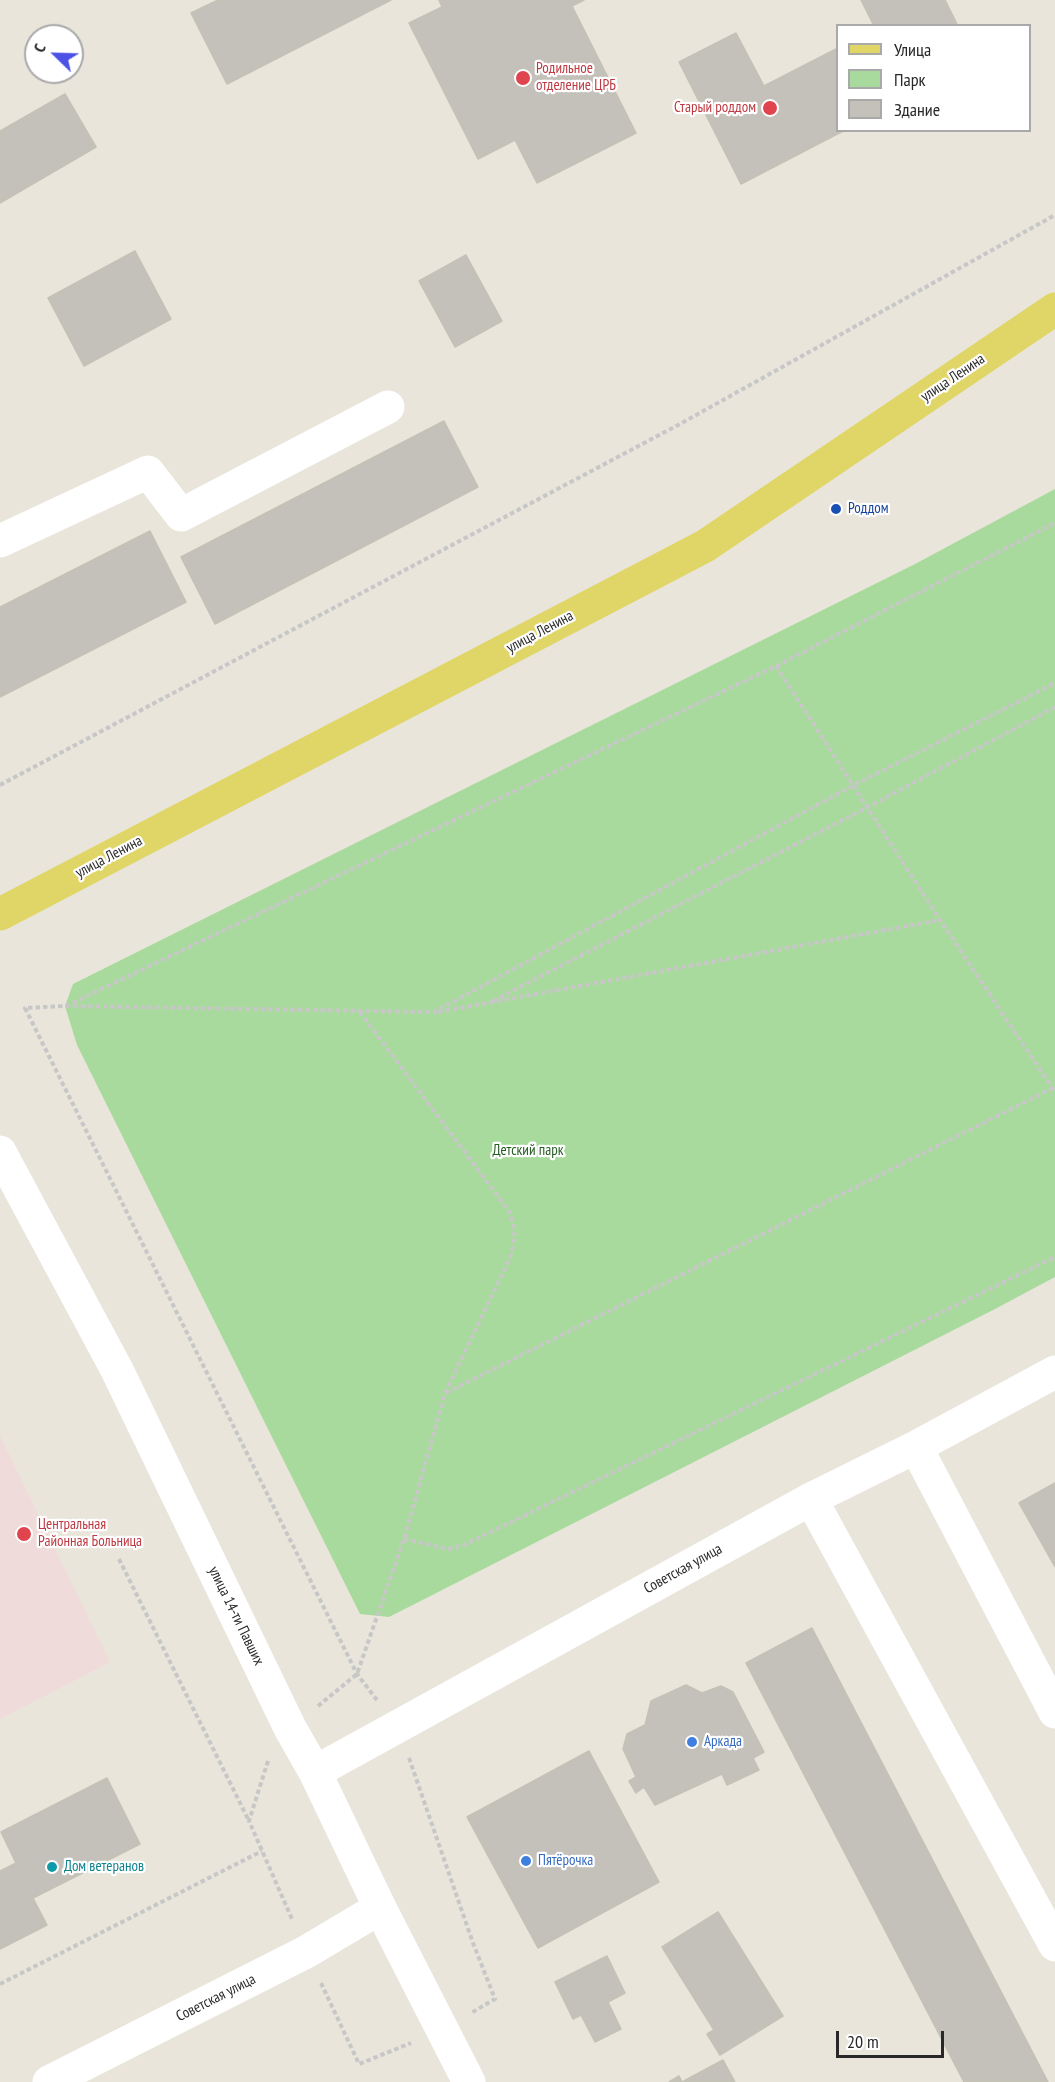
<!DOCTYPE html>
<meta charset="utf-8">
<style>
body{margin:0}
#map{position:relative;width:1055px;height:2082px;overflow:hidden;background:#e9e5db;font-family:"PT Sans Narrow",sans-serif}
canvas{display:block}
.legend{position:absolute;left:836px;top:24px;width:195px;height:108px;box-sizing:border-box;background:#fff;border:2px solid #a9a9a9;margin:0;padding:8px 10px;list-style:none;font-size:18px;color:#282828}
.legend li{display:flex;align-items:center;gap:12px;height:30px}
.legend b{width:30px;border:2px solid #a9a9a9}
.north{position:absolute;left:24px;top:24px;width:60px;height:60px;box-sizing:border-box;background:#fff;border:2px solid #a9a9a9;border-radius:50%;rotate:293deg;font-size:16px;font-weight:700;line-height:24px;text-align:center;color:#282828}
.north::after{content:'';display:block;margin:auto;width:21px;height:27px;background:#4b52e5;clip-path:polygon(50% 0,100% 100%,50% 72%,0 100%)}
.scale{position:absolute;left:836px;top:2031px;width:108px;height:27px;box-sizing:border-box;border:3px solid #282828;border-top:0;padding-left:8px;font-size:18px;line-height:21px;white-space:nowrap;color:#282828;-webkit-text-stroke:4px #fff;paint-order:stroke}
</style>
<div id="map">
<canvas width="1055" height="2082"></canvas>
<ul class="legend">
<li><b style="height:8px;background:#e0d668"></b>Улица</li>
<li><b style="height:16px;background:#a9da9d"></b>Парк</li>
<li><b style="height:16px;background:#c4c1bb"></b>Здание</li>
</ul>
<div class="north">С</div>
<div class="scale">20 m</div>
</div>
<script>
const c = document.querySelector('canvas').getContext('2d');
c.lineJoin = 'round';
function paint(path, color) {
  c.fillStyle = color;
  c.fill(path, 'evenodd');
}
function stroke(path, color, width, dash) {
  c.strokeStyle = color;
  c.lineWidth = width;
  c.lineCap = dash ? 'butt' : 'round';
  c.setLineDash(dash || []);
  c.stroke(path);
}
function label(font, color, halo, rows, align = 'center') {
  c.font = font + ' "PT Sans Narrow",sans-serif';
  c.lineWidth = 4.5;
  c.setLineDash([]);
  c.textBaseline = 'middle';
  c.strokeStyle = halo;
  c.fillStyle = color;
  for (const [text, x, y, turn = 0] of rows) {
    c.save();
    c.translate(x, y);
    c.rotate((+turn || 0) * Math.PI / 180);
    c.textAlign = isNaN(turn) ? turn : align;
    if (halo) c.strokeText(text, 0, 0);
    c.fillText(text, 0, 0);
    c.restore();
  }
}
const medical = new Path2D(`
 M0,1436l110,226 -110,57z`);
const green = new Path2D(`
 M1055,489v788l-60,32 -606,308 -29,-3 -283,-569 -12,-39 8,-22 842,-420z`);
const building = new Path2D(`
 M218,0h173l-164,84 -36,-71z
 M439,0h145l-12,6 64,127 -99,50 -22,-43 -37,19 -69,-136 33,-16z
 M861,0h84l13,26h-84z
 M736,33l28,53 74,-38v82h7l-104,54 -62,-122z
 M65,94l31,53 -96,56v-72z
 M135,251l36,68 -87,47 -36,-68z
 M466,255l36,66 -47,26 -36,-66z
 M444,421l34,66 -263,137 -34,-67z
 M150,531l36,71 -186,95v-90z
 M1055,1483v84l-36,-64z
 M812,1628l236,454h-84l-218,-419z
 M686,1685l16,8 19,-7 12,6 31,60 -11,6 6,12 -32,15 -5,-11 -67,31 -11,-18 -8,6 -7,-12 7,-4 -13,-28 4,-15 18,-9 6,-24z
 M589,1751l70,131 -121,66 -71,-131z
 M107,1778l33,66 -107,54 14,27 -47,24v-78l16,-8 -15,-31z
 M718,1912l65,104 -63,39 -13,-21 7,-4 -52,-83z
 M607,1956l18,37 -17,9 13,27 -26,13 -14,-27 -8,4 -18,-37z
 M723,2060l12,22h-66l10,-6 3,6z`);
const path = new Path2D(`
 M776,666l164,254 115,172
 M0,785l680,-361 375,-209
 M493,1001l375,-194 187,-100
 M66,1006l710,-340 279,-143
 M438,1012l502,-92
 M446,1393l609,-306
 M404,1539l44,10 16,-4 591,-288
 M119,1559l130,262
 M377,1700l-20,-26 -332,-666 40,-2 369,6 420,-227 201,-102
 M318,1706l39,-32 47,-135 41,-146 65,-135 5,-21 -4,-23 -151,-202
 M409,1758l64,185 22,56 -24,14
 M268,1761l-19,60 43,98
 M321,1983l38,81 52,-21
 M0,1984l262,-133`);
const minor = new Path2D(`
 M0,541l148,-69 33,43 207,-108
 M0,1152l117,218 173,358 25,44 65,136 89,174
 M916,1447l139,265
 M811,1499l244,446
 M315,1772l496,-273 105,-52 139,-75
 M49,2082l257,-130 74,-44`);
const major = new Path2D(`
 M0,914l705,-368 350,-237`);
const markers = [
 [523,78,8,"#e0444e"],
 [770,108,8,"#e0444e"],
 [836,509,6,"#1a4fb4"],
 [24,1534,8,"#e0444e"],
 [692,1742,6,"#3f7fe0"],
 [526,1861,6,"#3f7fe0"],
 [52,1867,6,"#0f9aa8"]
];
const healthNames = [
 ["Родильное",536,69],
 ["отделение ЦРБ",536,86],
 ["Старый роддом",756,108,"right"],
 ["Центральная",38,1525],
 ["Районная Больница",38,1542]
];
const streetNames = [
 ["улица Ленина",953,378,-34],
 ["улица Ленина",540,632,-28],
 ["улица Ленина",109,857,-28],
 ["Советская улица",683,1569,-29],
 ["улица 14-ти Павших",236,1616,64],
 ["Советская улица",216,1998,-27]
];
const transitNames = [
 ["Роддом",848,509]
];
const parkNames = [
 ["Детский парк",528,1151]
];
const shopNames = [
 ["Аркада",704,1742],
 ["Пятёрочка",538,1861]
];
const cultureNames = [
 ["Дом ветеранов",64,1867]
];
paint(medical, '#efdbd9');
paint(green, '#a9da9d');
paint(building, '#c4c1bb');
stroke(building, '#c4c1b5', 1.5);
stroke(path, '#c7c7c7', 4, [4.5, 3]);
stroke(minor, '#fff', 33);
stroke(major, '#e0d668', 33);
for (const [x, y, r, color] of markers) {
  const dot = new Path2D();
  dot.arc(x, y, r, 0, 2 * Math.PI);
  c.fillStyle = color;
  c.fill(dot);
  stroke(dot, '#fff', 2);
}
label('15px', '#be3a42', '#fff', healthNames, 'left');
label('15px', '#282828', '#fff', streetNames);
label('15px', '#164399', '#fff', transitNames, 'left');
label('15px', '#245c21', '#fff', parkNames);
label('15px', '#366cbe', '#fff', shopNames, 'left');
label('15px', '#0d838f', '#fff', cultureNames, 'left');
</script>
